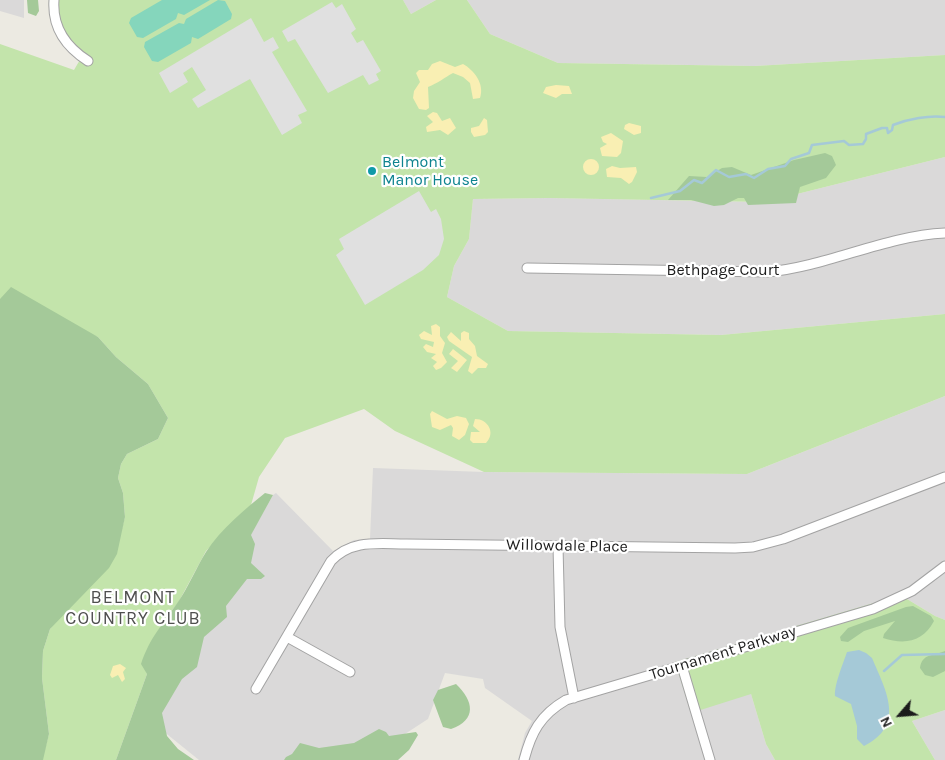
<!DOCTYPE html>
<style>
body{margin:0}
#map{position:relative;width:945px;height:760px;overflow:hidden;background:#eceae2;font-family:Karla,sans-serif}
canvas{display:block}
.north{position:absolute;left:875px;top:690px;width:50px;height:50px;-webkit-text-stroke:4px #fff;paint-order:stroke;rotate:243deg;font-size:14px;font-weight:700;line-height:20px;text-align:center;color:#1c1c1c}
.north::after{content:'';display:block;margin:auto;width:18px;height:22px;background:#1c1c1c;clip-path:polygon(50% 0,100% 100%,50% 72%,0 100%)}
</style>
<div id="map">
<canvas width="945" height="760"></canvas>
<div class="north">N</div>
</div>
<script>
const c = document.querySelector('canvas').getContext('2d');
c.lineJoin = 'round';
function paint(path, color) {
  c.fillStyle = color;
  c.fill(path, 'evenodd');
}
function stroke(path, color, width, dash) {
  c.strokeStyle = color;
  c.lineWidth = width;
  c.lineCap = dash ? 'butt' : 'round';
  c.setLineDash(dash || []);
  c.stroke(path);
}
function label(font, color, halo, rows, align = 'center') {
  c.font = font + ' Karla,sans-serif';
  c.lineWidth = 4.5;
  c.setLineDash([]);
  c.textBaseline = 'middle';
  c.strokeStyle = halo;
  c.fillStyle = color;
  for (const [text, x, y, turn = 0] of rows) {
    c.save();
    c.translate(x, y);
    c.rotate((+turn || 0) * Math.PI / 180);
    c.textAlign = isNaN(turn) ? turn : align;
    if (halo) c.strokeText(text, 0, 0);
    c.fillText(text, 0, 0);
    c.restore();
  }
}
const residential = new Path2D(`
 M0,0h24v18l-24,-7z
 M403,0h33l-25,14z
 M467,0h478v55l-190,11 -197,-3 -68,-29z
 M945,157v157l-224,21 -213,-4 -61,-34 7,-31 15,-27 4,-40 76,-1 216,4z
 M945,396v224l-10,-4 -38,-23 -20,9 -126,92 15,50 9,16h-257l7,-27 7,-12 -47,-33 -2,-9 -38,-6 -17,46 -63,41h-166l-52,-42 126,-223 3,-2 57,58 21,-11 16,-1 3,-71 111,4 263,2z
 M945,710v50h-10l-23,-39z`);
const grass = new Path2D(`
 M58,0h345l8,14 25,-14h31l23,34 68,29 197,3 190,-11v102l-180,45 -216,-4 -76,1 -4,40 -15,27 -7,31 61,34 213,4 224,-21v82l-198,78 -263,-2 -89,-41 -31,-22 -79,29 -26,39 -8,28 -45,46 -28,52 -15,18 -17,48 1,5 -31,86h-74l7,-26 -7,-56 1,-27 7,-22 71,-97 4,-15 -2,-24 -5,-15 3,-14 6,-10 31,-15 10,-21 -20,-34 -32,-27 -18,-20 -98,-38v-255l74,26 10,-17c-18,-14 -27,-30 -26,-53z
 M897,593l38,23 10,4v90l-33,11 23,39h-160l-9,-16 -15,-50 -60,19 -16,-51 202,-60z`);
const forest = new Path2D(`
 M27,0h11l1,11 -3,5 -8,-3z
 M825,153l7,3 4,9 -10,13 -26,9 -4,16 -48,2 -4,-7h-6l-14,7 -10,1 -23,-6h-23l21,-24 18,1 15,-9 10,-1 19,8 43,-15z
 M11,287l87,50 18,20 32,27 20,34 -10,21 -31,15 -6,10 -3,14 5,15 2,24 -8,37 -8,14 -59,61 -7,22 -1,27 7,56 -6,26h-43v-461z
 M265,493l8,2 -22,40 4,9 -4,19 14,13 -4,3h-14l-21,27 1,11 -23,20 -7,30 -15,12 -20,34 5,23 11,13 16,11h-78l31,-86 -6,-10c9,-27 22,-40 37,-62 11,-16 18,-34 28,-50 15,-23 39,-43 59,-59z
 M913,606l18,10 3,5c-11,21 -29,24 -51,17l1,-4 11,-13 -31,10 -16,11 -7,-1 -1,-4 8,-9 58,-21z
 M945,651v20l-12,6 -8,-2 -5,-7c2,-15 14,-12 25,-17z
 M456,684c18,17 21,36 -5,45l-8,-2 -10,-27 5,-10z
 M379,729l7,3 3,4 27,-4 2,3 -9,15 -11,10h-114l2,-3 6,-3 8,-11 19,5 35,-5z`);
const sand = new Path2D(`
 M440,61l15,6 8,-3c11,6 22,20 17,34l-7,1 -3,-16 -7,-6 -10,-4c-9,5 -15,10 -25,14l1,21 -3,2 -7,-1 -6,-11 1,-7 6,-9 -4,-9 3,-3h9l4,-6z
 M556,85l13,1 3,8h-10l-6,4 -13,-5 3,-6z
 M433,112l4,1 5,8 8,-3 6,10 -8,7 -8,-5 -13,2 -1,-5 7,-5 -6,-6z
 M484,118l3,2 1,12 -3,3 -11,2 -3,-5v-4l8,-2z
 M629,123l12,3v7l-7,2 -10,-6 1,-4z
 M611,133l12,8 -2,12 -4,4 -15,-1 -2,-8 7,-4 -4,-2 -2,-5z
 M583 167a8 8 0 1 1 16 0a8 8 0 1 1-16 0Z
 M612,166l8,2 16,-1 1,5 -5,10 -3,2 -8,-6 -14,-1 -1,-8z
 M436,324l4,3v9l5,7 -3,10 5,9 -6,6 -5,2 -3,-4 4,-4 -6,-4 5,-4 -9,-2 -4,-5 3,-3 7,3 1,-5 -13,-3 -2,-4 5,-4 8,4 -1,-9z
 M464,331l5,2v6l6,7 2,10 11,8 -2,4h-8l-6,6 -4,-3 4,-14 -23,-16 -2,-4 4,-5 10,9v-8z
 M453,349l14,11 -10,12 -6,-4 7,-7 -9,-7z
 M432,411l15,8 10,-3 9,2 3,6 -4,11 -6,5 -7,-4 1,-8 -2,-3 -11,5 -8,-3 -2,-13z
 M475,419c13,0 21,14 11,24h-13l-3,-3 1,-8h9l-7,-6z
 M120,664l6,4 -3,4 2,7 -3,3 -4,-7 -6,3 -2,-3 3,-9z`);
const pitch = new Path2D(`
 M162,0h48l-26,15 -6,-2 -2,6 -33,19 -6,-1 -8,-14 2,-5z
 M218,0l7,1 7,13 -1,5 -33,20 -6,-2 -1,6 -33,19 -6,-1 -8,-14 1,-5 34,-19 5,1 2,-5z`);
const parking = new Path2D(`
 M332,2l4,6 6,-4 14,25 -5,4 6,10 6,-3 18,31 -5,3 3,6 -10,5 -6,-10 -35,18 -33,-54 -7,3 -6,-11z
 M251,18l13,24 9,-5 6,11 -7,4 35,59 -9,4 4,8 -20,12 -32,-56 -52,29 -6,-9 14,-9 -14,-23 -9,6 5,9 -18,11 -11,-20z
 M419,191l12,21 5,-3 5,10 3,20 -5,16 -16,15 -58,35 -29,-50 8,-6 -5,-10z`);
const water = new Path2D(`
 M859,650l7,3 6,5c14,33 34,67 -8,88l-7,-7v-13l-6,-22 -16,-8c-1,-11 8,-32 12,-44z`);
const stream = new Path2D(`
 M651,198l29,-7 14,-11 8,3 14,-13 13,7 17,-3 8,4 14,-9 17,-3 6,-7 18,-6 3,-8 32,-4 5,4 14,-1 3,-5v-5l16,-6h5l1,5 4,-3 1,-5c15,-6 36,-10 52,-8
 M884,671l18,-16 43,-1`);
const street = new Path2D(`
 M54,0c-2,27 12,47 34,61
 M527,268l241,4c61,-6 116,-36 177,-39
 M558,546l2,81 14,71
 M287,637l63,35
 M682,666l28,94
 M256,689l75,-128c21,-22 47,-17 75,-17l329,4 18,-1 30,-8 162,-62
 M524,760c7,-27 16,-45 42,-60l307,-91 39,-18 33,-25`);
const markers = [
 [372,171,5,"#0f9aa8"]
];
const cultureNames = [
 ["Belmont",382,162],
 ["Manor House",382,180]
];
const streetNames = [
 ["Bethpage Court",723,270],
 ["Willowdale Place",567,546,1],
 ["Tournament Parkway",723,653,-17]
];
const neighbourhoodNames = [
 ["BELMONT",133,598],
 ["COUNTRY CLUB",133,619]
];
paint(residential, '#dad9d9');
paint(grass, '#c3e4ab');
paint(forest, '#a4c999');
paint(sand, '#f9efb3');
paint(pitch, '#85d6bc');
paint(parking, '#e0e0e0');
paint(water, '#a5c9d7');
stroke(stream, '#a5c9d7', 2.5);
stroke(street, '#a3a3a3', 11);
stroke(street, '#fff', 9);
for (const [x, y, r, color] of markers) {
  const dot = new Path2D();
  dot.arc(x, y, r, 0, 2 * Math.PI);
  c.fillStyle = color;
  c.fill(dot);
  stroke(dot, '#fff', 2);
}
label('16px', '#0d838f', '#fff', cultureNames, 'left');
label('16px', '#1c1c1c', '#fff', streetNames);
c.letterSpacing = '1px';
label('18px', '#4f4f4f', '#fff', neighbourhoodNames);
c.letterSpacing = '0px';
</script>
